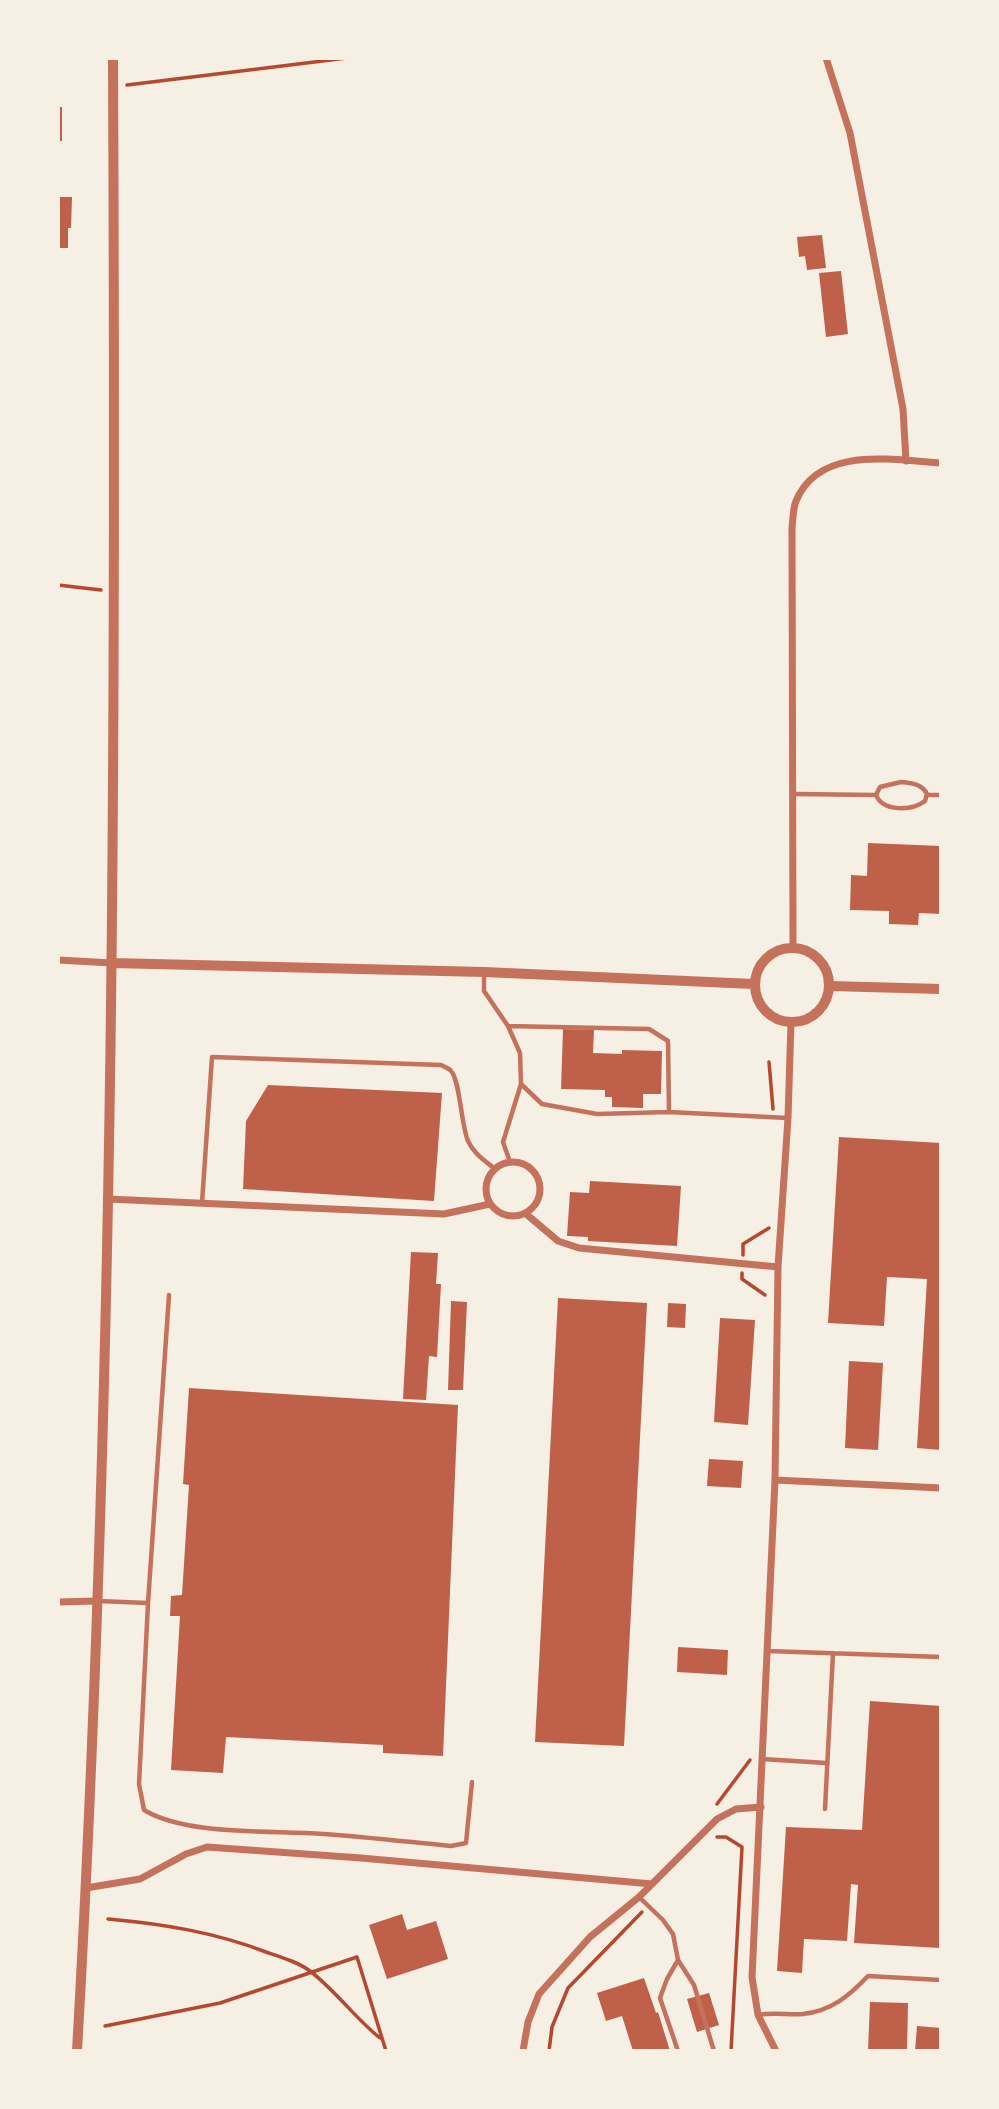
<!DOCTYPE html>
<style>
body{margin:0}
#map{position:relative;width:999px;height:2109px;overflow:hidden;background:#f6efe4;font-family:Figtree,sans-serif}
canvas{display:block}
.frame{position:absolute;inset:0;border:60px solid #f6efe4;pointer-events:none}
</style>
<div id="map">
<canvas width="999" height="2109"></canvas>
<div class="frame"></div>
</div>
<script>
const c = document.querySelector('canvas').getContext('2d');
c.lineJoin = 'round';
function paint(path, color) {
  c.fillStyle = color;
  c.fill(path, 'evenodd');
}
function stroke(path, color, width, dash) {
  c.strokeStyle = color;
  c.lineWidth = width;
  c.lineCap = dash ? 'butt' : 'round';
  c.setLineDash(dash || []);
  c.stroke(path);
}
const building = new Path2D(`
 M58,107h4v34h-4z
 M58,197h14l-1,31h-3v20h-10z
 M822,235l4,33 -19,2 -2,-14 -6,1 -2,-20z
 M841,271l7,63 -22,3 -7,-64z
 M868,843l73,3v68l-22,-1 -1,12 -29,-1v-13l-39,-1 1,-35 16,1z
 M563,1029l31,1 -1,23 29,1v-4l40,1 -1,43h-18v14l-31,-1v-10h-7v-7l-44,-1z
 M268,1085l174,8 -8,108 -191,-12 3,-68z
 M839,1137l102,6v307l-24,-2 10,-169 -40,-2 -3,49 -56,-3z
 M590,1181l91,5 -4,60 -89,-5v-4l-21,-1 3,-44 19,1z
 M411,1252l27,1 -2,31h5l-4,73 -8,-1 -3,44 -23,-1z
 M558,1298l89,5 -23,443 -89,-4z
 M451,1301l16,1 -4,88h-15z
 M668,1303l18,1 -1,24 -18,-1z
 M720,1318l35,2 -7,105 -34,-3z
 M849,1361l34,2 -5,87 -33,-2z
 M189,1388l269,17 -15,351 -60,-3v-8l-157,-8 -3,36 -52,-3 9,-154h-10l1,-20 11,-1 7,-110 -6,-1z
 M709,1459l34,2 -2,27 -34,-2z
 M678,1647l50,3 -1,25 -50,-3z
 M870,1701l71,5 -1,242 -86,-5 4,-58 -7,-1 -4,57 -43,-2 -2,34 -25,-2 9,-144 76,3z
 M402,1914l5,16 29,-9 12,38 -61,20 -18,-54z
 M644,1978l12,35 2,-1 12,39h-37l-11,-35 -16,5 -9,-28z
 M709,1993l10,32 -22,7 -10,-33z
 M870,2002l38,1 -1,48h-39z
 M917,2026l24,2v23h-26z`);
const path = new Path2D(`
 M127,85l220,-27
 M58,585l43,5
 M769,1062l4,47
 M743,1255v-11l26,-16
 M742,1273v6l23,16
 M717,1804l33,-44
 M717,1837h9l16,10 -11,204
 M108,1919c55,5 106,13 158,33 15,5 32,10 44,19 26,20 45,47 70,67
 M105,2026l115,-23 137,-46 29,94
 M549,2051l3,-24 16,-39 74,-76`);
const service = new Path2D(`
 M901,782c11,1 21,2 26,12l-2,7c-13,10 -42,11 -49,-6l4,-8z
 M794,794l82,1
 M927,795h14
 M484,973v18l24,35 141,3 19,12 1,71
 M508,1026l12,27 1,31 21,20 55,10 72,-2 119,6
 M510,1162l-7,-20 18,-58
 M202,1203l10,-146 229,8c2,1 9,4 10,6 9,9 10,54 17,70 6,13 16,19 27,28
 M98,1601l50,2 21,-308
 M148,1603l-9,181 5,26c43,26 128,20 179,24 43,3 86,8 128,12l15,-3 6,-61
 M768,1651l173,6
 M762,1759l64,4
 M825,1809l8,-156
 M639,1897l24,23 10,14 5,26 16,25 20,66
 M678,1960l-11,19 -7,19 18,53
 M758,2015c15,-3 30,0 45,-1 28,-3 46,-18 65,-38l73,4`);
const minor = new Path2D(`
 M826,58l24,75 53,276 3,52
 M793,947l-1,-419c1,-9 1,-20 4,-27 23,-56 98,-41 145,-38
 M58,960l54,3
 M486 1189a27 27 0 1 1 54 0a27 27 0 1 1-54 0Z
 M107,1199l337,15 46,-10
 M525,1213l33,28 21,7 199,19
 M775,1480l166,8
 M58,1602l39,-1
 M86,1888l54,-9 46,-25 21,-7 154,11 291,26
 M523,2051l5,-29 11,-28 51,-57 49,-40 78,-78 19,-10 25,-2
 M776,2051l-18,-36 -6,-38 23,-497 3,-213 10,-149 3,-96`);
const tertiary = new Path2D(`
 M755 985a37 37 0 1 1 74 0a37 37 0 1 1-74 0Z
 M112,963l372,9 270,12
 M830,986l111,3
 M77,2051c38,-663 39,-1329 36,-1993`);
paint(building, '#bf614a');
stroke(path, '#b5482f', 3.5);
stroke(service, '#c5725c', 4.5);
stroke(minor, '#c5725c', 7);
stroke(tertiary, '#c5725c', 10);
</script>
